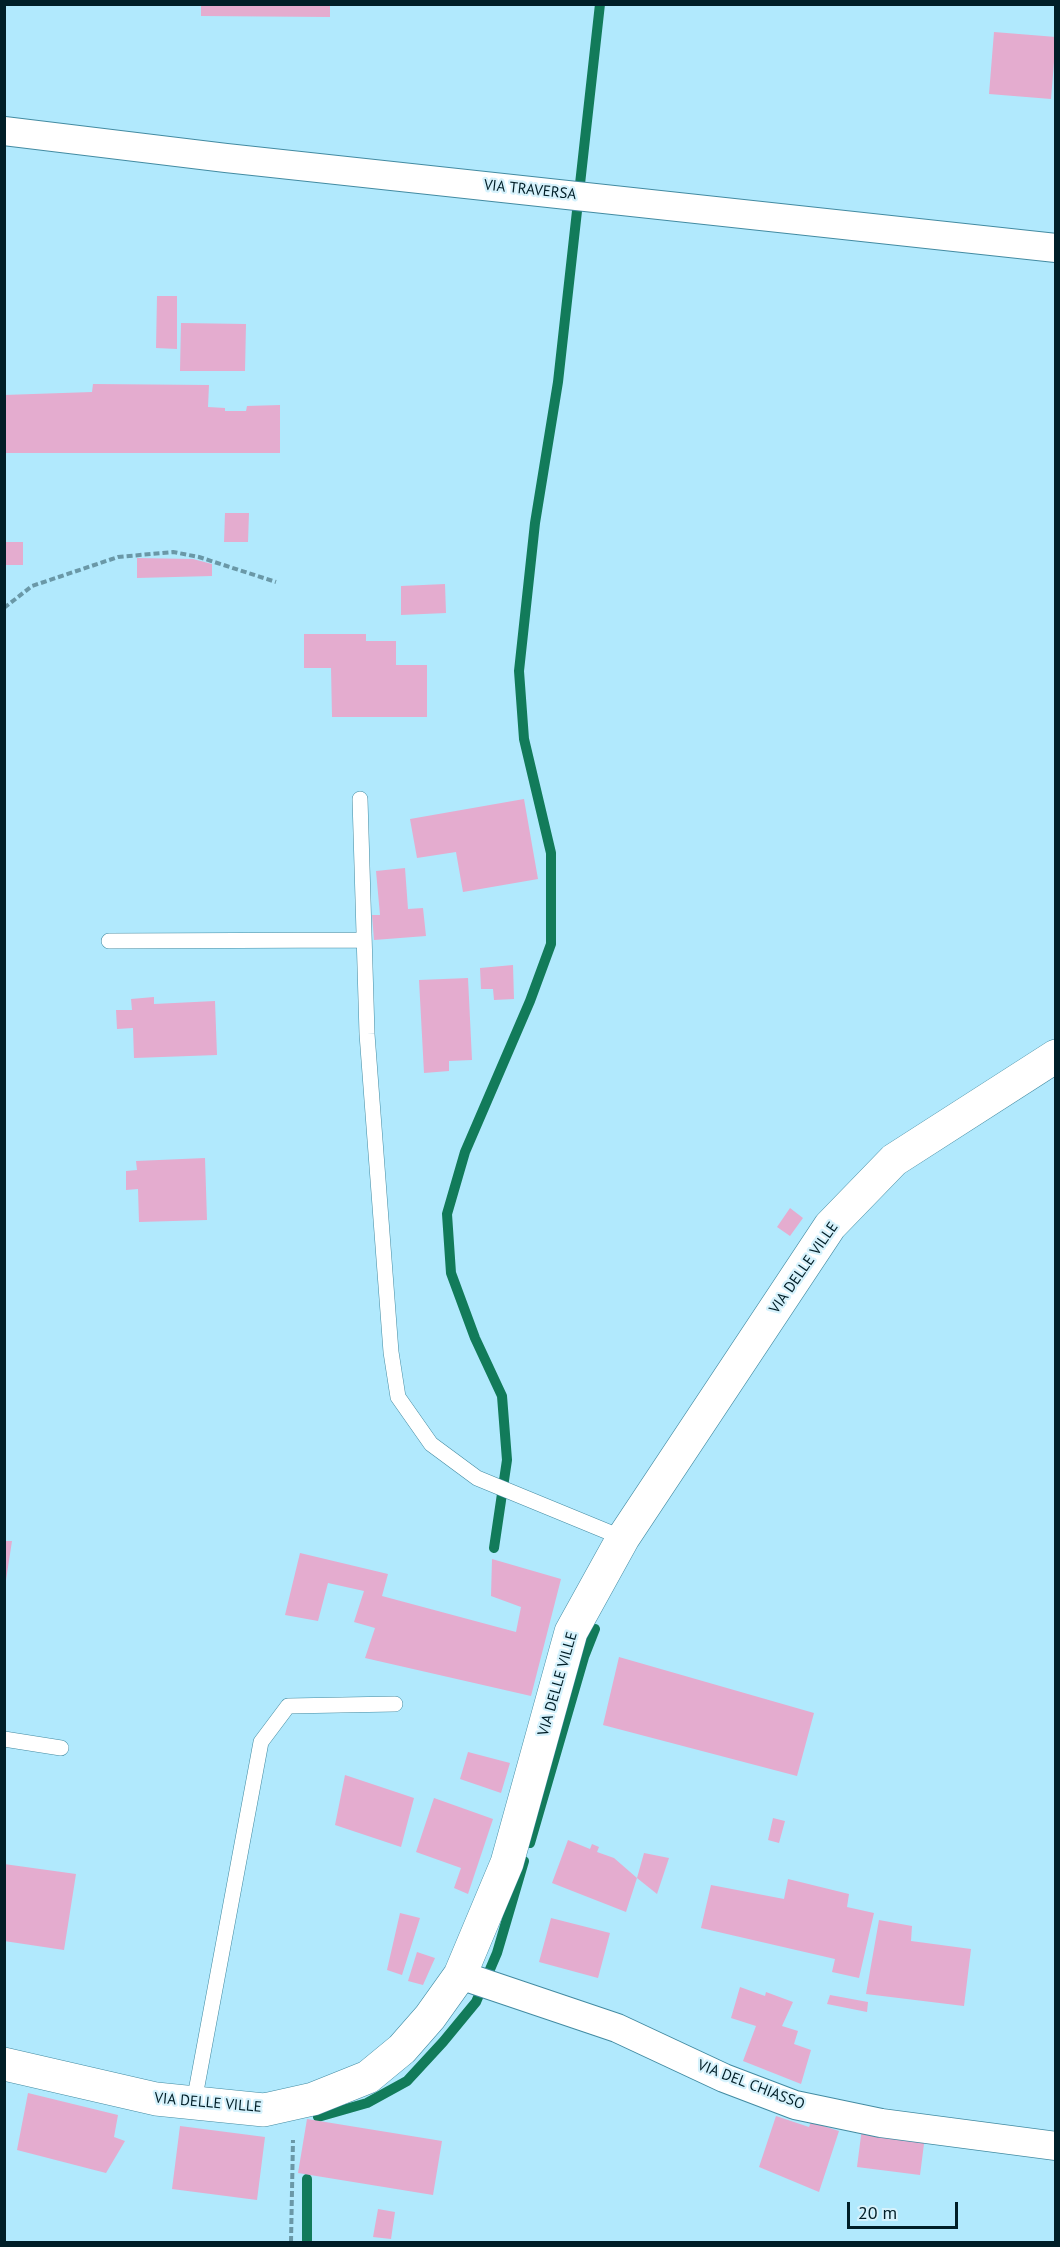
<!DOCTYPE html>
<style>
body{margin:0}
#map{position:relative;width:1060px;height:2247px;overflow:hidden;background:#b1e9fd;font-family:"PT Sans",sans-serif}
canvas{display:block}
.frame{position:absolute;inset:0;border:6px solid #001e27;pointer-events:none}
.scale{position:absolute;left:847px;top:2202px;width:111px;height:27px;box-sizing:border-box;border:3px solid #001e27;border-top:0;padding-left:8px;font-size:18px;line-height:21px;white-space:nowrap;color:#001e27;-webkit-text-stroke:4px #d6f2fc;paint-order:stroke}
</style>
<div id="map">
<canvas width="1060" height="2247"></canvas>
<div class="frame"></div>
<div class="scale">20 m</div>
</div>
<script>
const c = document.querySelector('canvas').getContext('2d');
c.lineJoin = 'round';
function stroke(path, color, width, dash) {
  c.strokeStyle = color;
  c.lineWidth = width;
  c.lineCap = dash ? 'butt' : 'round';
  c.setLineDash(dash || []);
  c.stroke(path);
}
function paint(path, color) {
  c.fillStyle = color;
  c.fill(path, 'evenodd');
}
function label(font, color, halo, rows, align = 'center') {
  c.font = font + ' "PT Sans",sans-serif';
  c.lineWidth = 4.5;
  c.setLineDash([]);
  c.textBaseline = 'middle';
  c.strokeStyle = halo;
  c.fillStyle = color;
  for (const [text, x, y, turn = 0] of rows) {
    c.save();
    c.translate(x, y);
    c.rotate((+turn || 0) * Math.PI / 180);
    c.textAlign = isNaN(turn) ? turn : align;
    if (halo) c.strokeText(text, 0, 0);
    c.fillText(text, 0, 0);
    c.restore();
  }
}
const stream = new Path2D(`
 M494,1548l13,-88 -5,-64 -27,-58 -24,-65 -4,-59 18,-62 65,-151 21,-57v-91l-27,-114 -5,-68 16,-148 23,-141 42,-378
 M530,1843l54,-186 11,-28
 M318,2117l49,-14 40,-22 36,-39 33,-40 21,-49 27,-92
 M307,2179v63`);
const building = new Path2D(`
 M201,4h129v13l-129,-1z
 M994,32l62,5 -5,62 -62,-5z
 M157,296h20v53l-21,-1z
 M181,323l65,1 -1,47h-65z
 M93,384l116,1 -1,22 17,1v3h21l1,-5 33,-1v48h-276v-58l88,-3z
 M225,513h24l-1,29h-24z
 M4,542h19v23h-19z
 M137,558l56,1 19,5v12l-75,2z
 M445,584l1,29 -45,2v-29z
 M304,634h62v7h30v24h31v52h-95l-1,-49h-27z
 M524,799l14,80 -75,13 -7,-40 -39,6 -7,-39z
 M405,868l3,41 15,-1 3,28 -52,4 -2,-25h8l-4,-44z
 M513,965l1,34 -20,1 -1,-11h-12l-1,-21z
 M468,978l4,82 -23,1v10l-25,2 -5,-93z
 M154,997v7l61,-3 2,54 -83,3 -1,-30 -16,1 -1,-19h16l-1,-11z
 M205,1158l2,62 -68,2 -1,-33 -12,1v-19l11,-1 -1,-9z
 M790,1208l13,10 -13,18 -13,-9z
 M4,1541h8l-6,39h-2z
 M300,1553l88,21 -6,22 134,36 5,-25 -30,-11 1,-37 69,20 -30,117 -166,-38 10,-30 -21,-6 10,-31 -36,-8 -10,38 -33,-6z
 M619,1657l195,56 -17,63 -194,-51z
 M468,1752l42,11 -9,30 -41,-14z
 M345,1775l69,23 -13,49 -66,-22z
 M434,1798l59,21 -25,75 -14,-6 7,-20 -45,-16z
 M773,1818l12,3 -6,22 -11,-3z
 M568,1840l22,9 2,-5 7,3 -2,5 17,6 23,20 -11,34 -74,-29z
 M644,1853l25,5 -12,36 -20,-16z
 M4,1864l72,10 -12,76 -60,-9z
 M788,1879l61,15 -2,13 27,6 -15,65 -27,-6 3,-13 -134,-31 10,-43 73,14z
 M400,1913l20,5 -18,57 -15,-5z
 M551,1918l59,15 -12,45 -59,-16z
 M879,1920l33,6 -1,15 60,8 -7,57 -98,-12z
 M417,1952l18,6 -12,27 -15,-4z
 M740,1987l25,9 1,-4 27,10 -11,24 16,5 -4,13 17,6 -10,34 -58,-23 13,-35 -25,-8z
 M830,1995l38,7 -1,10 -40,-8z
 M28,2093l90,22 -4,22 11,4 -19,32 -89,-23z
 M776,2116l33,11 2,-5 28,9 -20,61 -60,-25z
 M307,2119l135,22 -9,54 -135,-22z
 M180,2126l85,11 -8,63 -85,-11z
 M862,2128l63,8 -5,39 -63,-8z
 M378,2209l17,3 -4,27 -18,-2z`);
const path = new Path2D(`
 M4,608l28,-22 86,-29 55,-5 26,5 77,25
 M291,2242l2,-102`);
const service = new Path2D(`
 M360,799l7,235 24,318 7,45 33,47 46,34 146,60
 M109,941l255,-1
 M4,1739l57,9
 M194,2102l67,-360 27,-36 107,-2`);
const minor = new Path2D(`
 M4,131l222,27 830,90
 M460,1975l157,53 107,50 71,27 86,18 175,23`);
const tertiary = new Path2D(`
 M4,2064l152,35 108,11 49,-11 55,-22 34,-28 28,-32 30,-42 47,-112 64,-231 52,-94 207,-312 64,-66 162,-104`);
const streetNames = [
 ["VIA TRAVERSA",530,190,6],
 ["VIA DELLE VILLE",804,1268,-55],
 ["VIA DELLE VILLE",558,1684,-74],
 ["VIA DEL CHIASSO",751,2085,21],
 ["VIA DELLE VILLE",208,2103,5]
];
stroke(stream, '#127b5a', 10);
paint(building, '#e4accf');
stroke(service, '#438ba2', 16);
stroke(minor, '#438ba2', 30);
stroke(tertiary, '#438ba2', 34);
stroke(path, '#6a98a7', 4, [6, 3]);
stroke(service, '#fff', 15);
stroke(minor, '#fff', 28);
stroke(tertiary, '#fff', 33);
label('15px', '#001e27', '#d6f2fc', streetNames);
</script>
